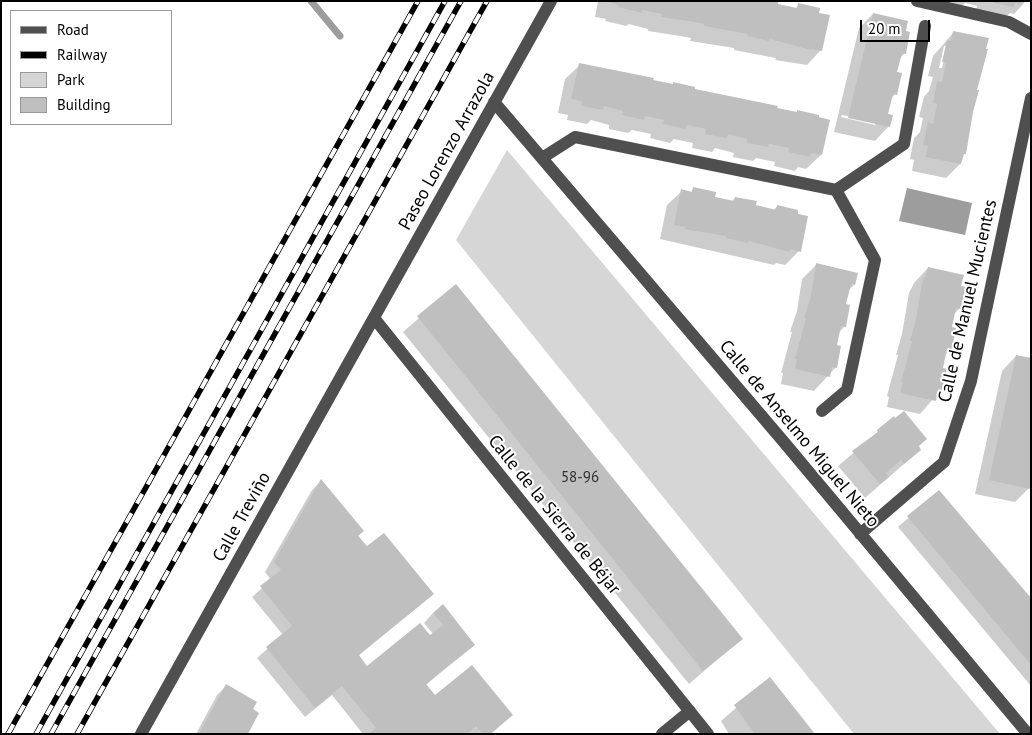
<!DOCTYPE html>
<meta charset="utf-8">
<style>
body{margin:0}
#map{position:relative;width:1032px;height:735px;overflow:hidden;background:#fff;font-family:"PT Sans",sans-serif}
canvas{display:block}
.frame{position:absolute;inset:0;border:2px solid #000;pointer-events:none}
.legend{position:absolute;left:10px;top:10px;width:162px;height:115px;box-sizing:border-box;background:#fff;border:1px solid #999;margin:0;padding:6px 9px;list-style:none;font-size:15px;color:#000}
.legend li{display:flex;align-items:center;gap:10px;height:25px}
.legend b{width:25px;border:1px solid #999}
.scale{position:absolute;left:860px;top:20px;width:70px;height:22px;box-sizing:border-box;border:2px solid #000;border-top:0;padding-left:6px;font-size:15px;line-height:18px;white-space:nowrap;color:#000;-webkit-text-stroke:4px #fff;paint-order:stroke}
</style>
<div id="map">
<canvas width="1032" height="735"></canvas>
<div class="frame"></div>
<ul class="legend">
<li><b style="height:6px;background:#4f4f4f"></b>Road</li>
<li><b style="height:6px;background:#000"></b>Railway</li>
<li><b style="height:14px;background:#d6d6d6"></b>Park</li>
<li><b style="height:14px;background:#bfbfbf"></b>Building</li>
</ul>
<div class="scale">20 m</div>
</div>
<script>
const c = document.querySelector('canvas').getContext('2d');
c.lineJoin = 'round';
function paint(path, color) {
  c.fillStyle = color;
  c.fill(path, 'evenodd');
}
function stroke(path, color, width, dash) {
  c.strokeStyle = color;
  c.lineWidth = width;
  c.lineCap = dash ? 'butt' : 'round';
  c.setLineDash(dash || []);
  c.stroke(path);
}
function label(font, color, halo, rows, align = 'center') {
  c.font = font + ' "PT Sans",sans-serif';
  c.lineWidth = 4;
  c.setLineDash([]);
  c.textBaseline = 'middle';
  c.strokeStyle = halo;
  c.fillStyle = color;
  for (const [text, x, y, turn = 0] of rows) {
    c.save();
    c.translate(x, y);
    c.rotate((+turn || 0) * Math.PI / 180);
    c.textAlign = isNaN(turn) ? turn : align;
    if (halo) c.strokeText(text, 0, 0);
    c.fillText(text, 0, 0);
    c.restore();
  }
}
const green = new Path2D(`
 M507,150l424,502 69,82h-146l-398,-494z`);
const water = new Path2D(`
 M907,188l65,15 -7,32 -66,-14z`);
const shadow = new Path2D(`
 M598,1h179l-1,4 19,4 4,-4 22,45 -14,15 -32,-5 1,-2 -42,-8v-2l-44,-7 1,-3 -11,-2 -32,-5v-2l-19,-5 -3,2 -21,-5 1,-2 -11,-2z
 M934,1h92l-12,13 -4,-1 -4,4 -30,-6 1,-5 -7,-2 -5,-1 -4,4z
 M873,14l32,18v21l-6,6 -3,14 -1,21 -5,6 -3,14 2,12 -14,15 -41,-9 25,-104zM842,115l33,7v3l-34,-8z
 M954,32l22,59 -16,73 -14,14 -34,-7 2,-11 -4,-1 4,-21 6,-6 3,-14 -4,-1 5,-20 5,-6 4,-14 -5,-1 5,-20zM944,46h3l-5,22h-3z
 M580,65l113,25 128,65 -15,14 -8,-2 -3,4 -21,-5 1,-4 -19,-4 -3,3 -20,-4 1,-4 -19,-5 -3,4 -20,-4 1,-5 -19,-4 -4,4 -20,-5 1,-4 -19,-4 -4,3 -19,-4v-4l-18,-5 -4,4 -20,-4 1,-5 -10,-2 7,-34z
 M694,189l19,8 19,4 3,-3 20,8 18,4 4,-3 22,44 -14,14 -9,-2 -2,2 -114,-26 7,-34 15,-14 8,2z
 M816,265l38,20 -6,6 -3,14v21l-6,6 -3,14v21l-22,24 -33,-7 2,-11h-2l11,-41h-2l7,-21 5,-32z
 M928,268l32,19v21l-6,6 -4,14v22l-5,5 -4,14v21l-21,24 -33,-7 2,-10 -2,-1 11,-41h-2l6,-21 7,-41 5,-10z
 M456,286l285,353 -52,45 -286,-352z
 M1016,356l15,4v120l-2,8 -14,14 -40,-8 27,-123z
 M894,418l26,32 -55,48 -27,-32z
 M321,481l46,67 65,46 -74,62 9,11 63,-30 3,-3 -9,-11 9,-10 40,31 -47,41 9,12 77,18 -21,19h-128l-31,-39 -27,22 -48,-59 26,-23 -31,-38 19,-17 -6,-8 47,-82z
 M939,491l92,109v86l-133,-159z
 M769,679l45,55h-85l-8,-13z
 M226,686l20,48h-50l21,-39z`);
const stream = new Path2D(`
 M311,1l29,35`);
const building = new Path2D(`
 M606,1h172v3l19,4 1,-5 22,5 -1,5 11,2 -8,36 -11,-2v1l-41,-11 -1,2 -22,-5 1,-2 -44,-8v-2l-9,-2 -34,-5 1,-3 -20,-4v3l-24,-6 1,-2z
 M994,1h28l-1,3 -6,-1 -1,4 -20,-4z
 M873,13l35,8 -2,10 4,1 -4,22 -4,-1 -5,19 5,1 -5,22 -4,-1 -5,20 5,1 -3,12 -42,-9z
 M953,31l36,7 -3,11h2l-11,41h2l-6,22 -7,42h-2l-3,10 -36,-7 3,-11 -5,-1 5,-23 5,2 4,-20 -4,-1 4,-22 5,1 4,-19 -4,-1 5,-22 4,1z
 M579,63l75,15 -1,2 20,4v-2l22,5v2l83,17 -1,2 20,4v-2l22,5v2l11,3 -8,35 -11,-2 -1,4 -22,-5 1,-4 -20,-4 -1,3 -21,-4v-4l-19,-5 -1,4 -22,-4 1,-5 -19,-4 -1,4 -23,-5 1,-4 -19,-4 -1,4 -22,-5 1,-4 -19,-5 -1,4 -22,-4 1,-5 -11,-2z
 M693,187l23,5 -1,5 19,4 1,-4 22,4 -1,4 20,5 1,-5 21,5v4l10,2 -7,36 -11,-3v3l-41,-11 -1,2 -22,-5v-2l-42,-7 1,-2 -11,-2 7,-36 11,3z
 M816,263l42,10 -3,12 -4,-1 -5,20 4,1 -4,22 -5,-1 -4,19 4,1 -4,22 -5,-1 -2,10 -35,-8 2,-10h-2l11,-41h-2l7,-22z
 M928,267l36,8 -3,11 5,1 -5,22 -5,-1 -4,19 4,1 -4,22 -5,-1 -4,19 4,1 -5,22 -4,-1 -2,11 -36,-8 3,-11h-2l11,-41h-2l6,-22 7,-42 2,1z
 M456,284l287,355 -40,32 -286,-355z
 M1016,355l15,3 -1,131 -41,-9z
 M904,411l23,28 -8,7 2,4 -17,14 -3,-4 -15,13 3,4 -9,7 -28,-33 26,-19 -1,-2 17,-14 1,2z
 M321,479l43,52 -6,5 9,10 17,-13 50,61 -75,61 8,11 53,-43 10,12 13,-10 -10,-12 10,-9 32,41 -49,39 9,11 37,-30 41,50 -23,19h-8l-6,-8 -9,8h-98l7,-6 -34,-42 -27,22 -49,-61 26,-21 -32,-40 21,-16 -7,-8z
 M939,490l92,108v67l-124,-149z
 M770,677l45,57h-60l-21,-29z
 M226,684l31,18 -4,7 6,4 -11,21h-49z`);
const minor = new Path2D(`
 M917,1l92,21 22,12
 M494,102l289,339 245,293
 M542,158l33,-21 261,53 39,70 -28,130 -25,21
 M836,190l68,-46 21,-118
 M374,318l334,416
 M860,534l84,-72 27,-81 60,-283
 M141,734l410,-733
 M662,734l28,-23`);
const rail = new Path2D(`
 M8,734l410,-733
 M36,734l409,-733
 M51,734l410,-733
 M77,734l410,-733`);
const numberNames = [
 ["58-96",580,478]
];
const streetNames = [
 ["Paseo Lorenzo Arrazola",447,151,-61],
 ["Calle de Manuel Mucientes",968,301,-77],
 ["Calle de Anselmo Miguel Nieto",799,434,50],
 ["Calle de la Sierra de Béjar",554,515,51],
 ["Calle Treviño",242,517,-61]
];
paint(green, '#d6d6d6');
paint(water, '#9d9d9d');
paint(shadow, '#0003');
stroke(stream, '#9d9d9d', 7);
paint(building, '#bfbfbf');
stroke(minor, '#4f4f4f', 12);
stroke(rail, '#000', 5.5);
stroke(rail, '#fff', 4, [11]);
label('15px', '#303030', null, numberNames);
label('18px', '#000', '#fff', streetNames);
</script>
